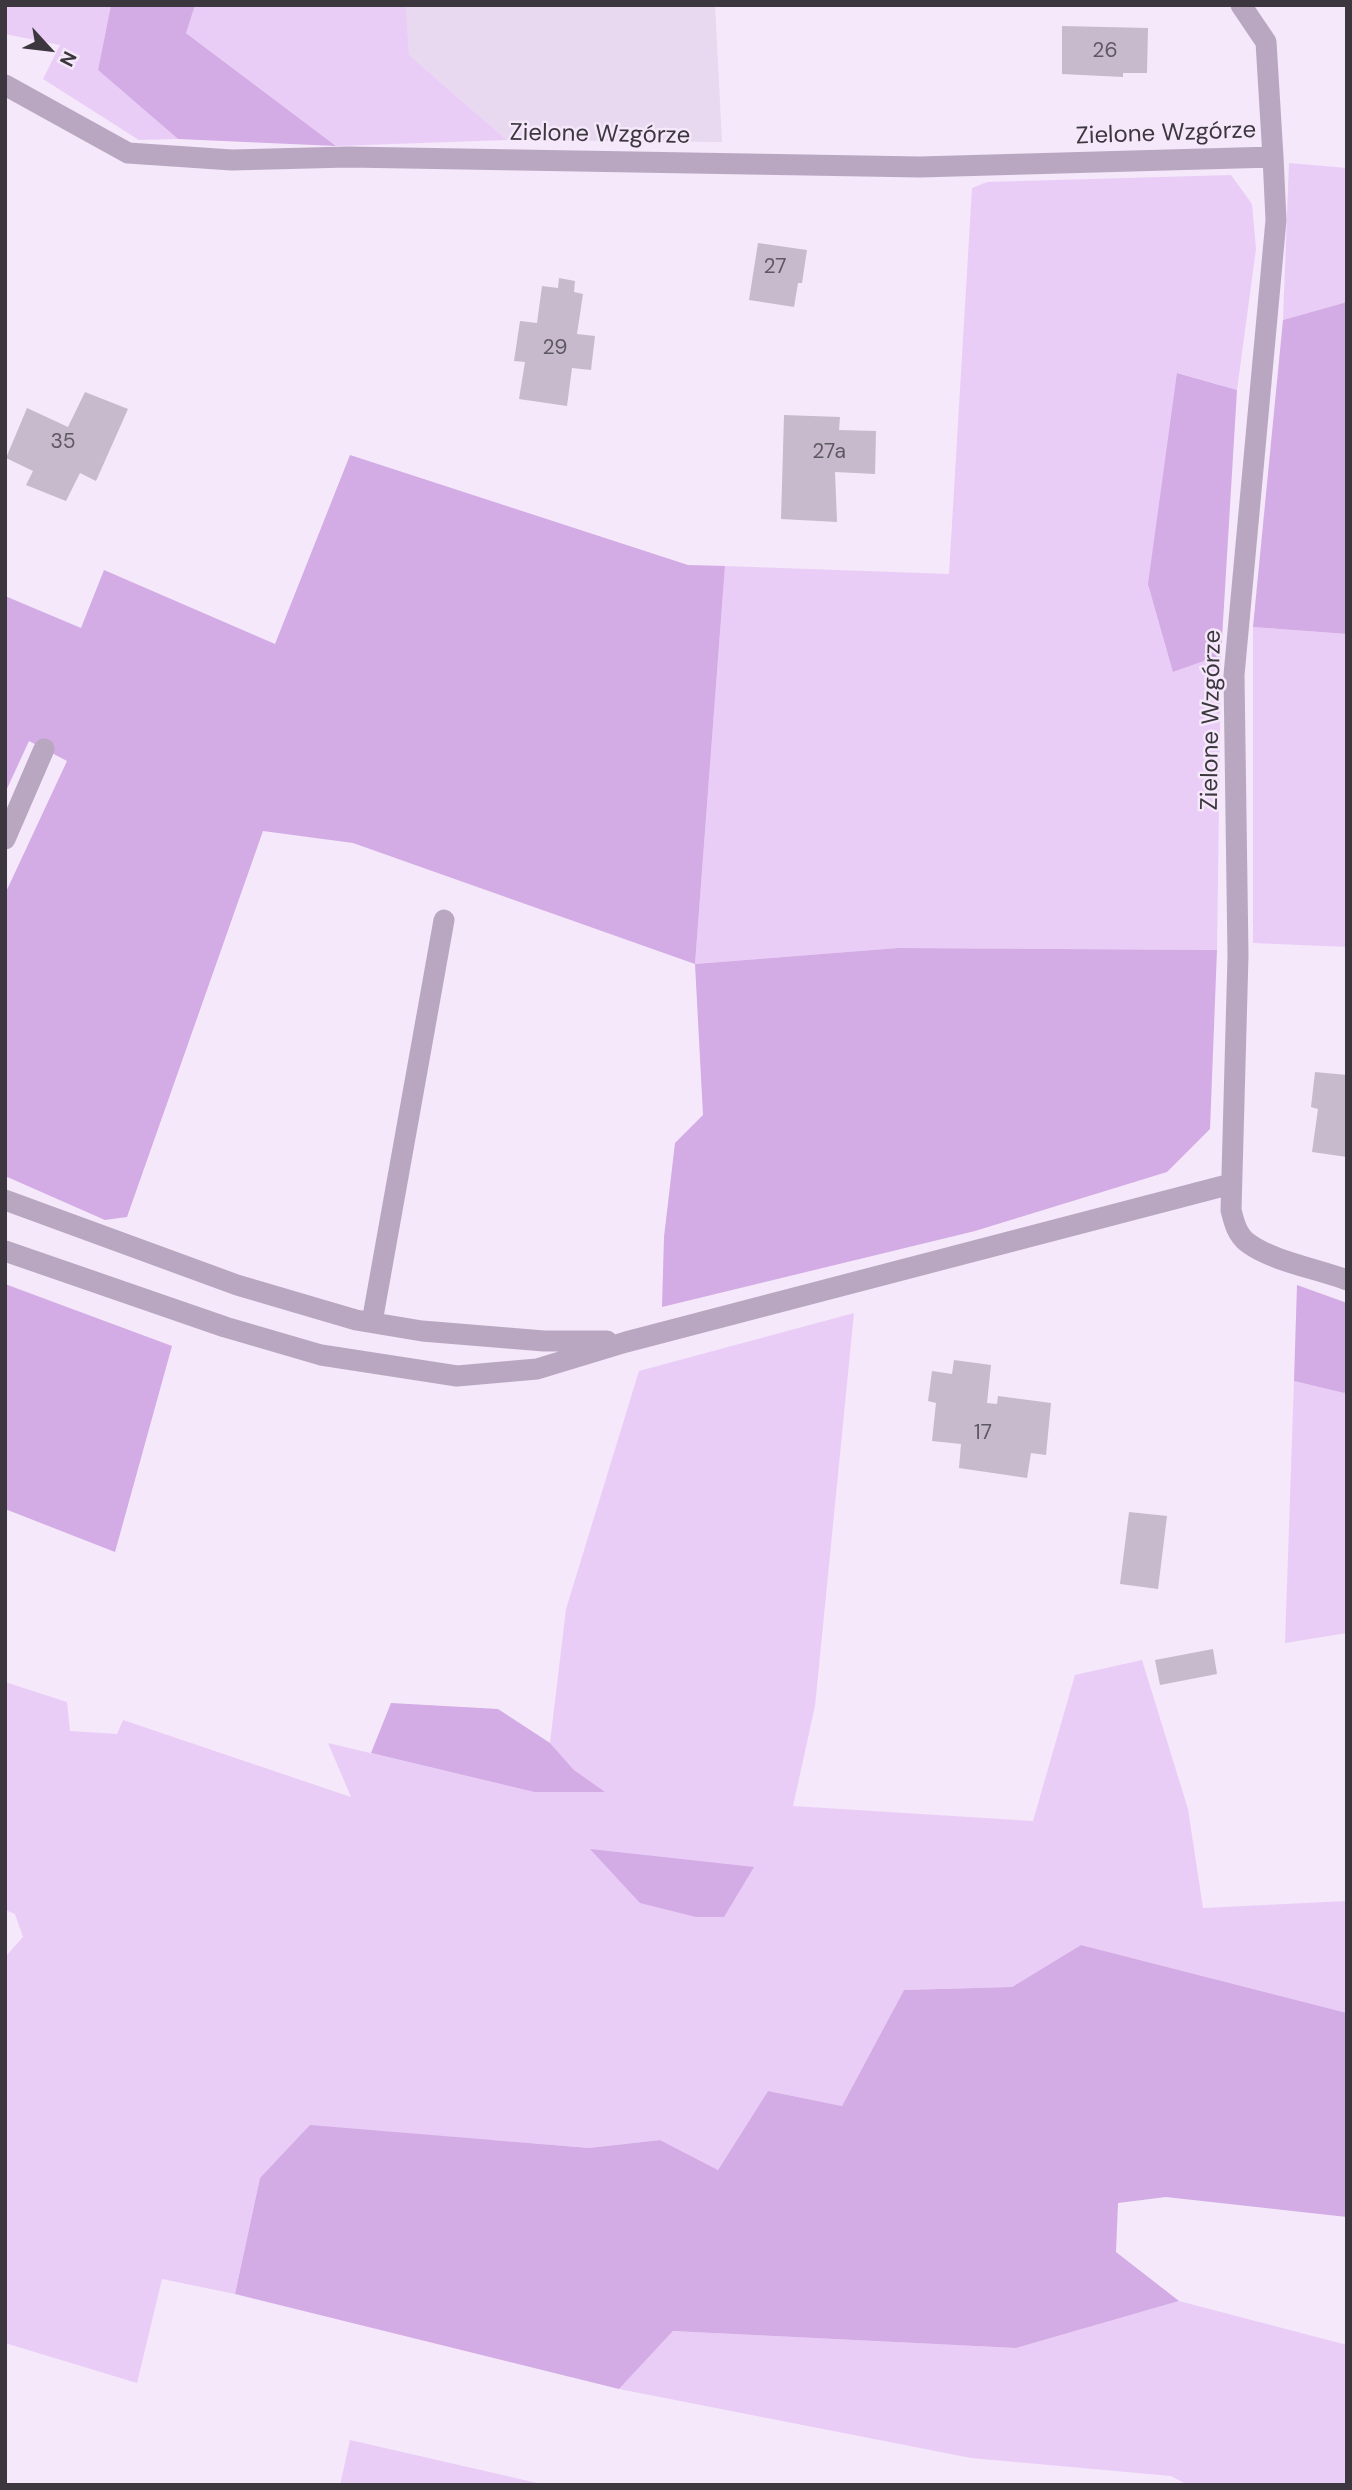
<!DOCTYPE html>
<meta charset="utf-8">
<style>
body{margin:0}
#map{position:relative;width:1352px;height:2490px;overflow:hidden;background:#f5e8fa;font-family:"DM Sans",sans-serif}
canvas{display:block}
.frame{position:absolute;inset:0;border:7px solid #3c373e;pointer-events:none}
.north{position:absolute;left:14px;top:14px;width:70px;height:70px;-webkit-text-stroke:5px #f5e8fa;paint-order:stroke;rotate:117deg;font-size:19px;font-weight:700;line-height:28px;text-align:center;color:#3c373e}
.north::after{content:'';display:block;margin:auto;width:24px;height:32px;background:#3c373e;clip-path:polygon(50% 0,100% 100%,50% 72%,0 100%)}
</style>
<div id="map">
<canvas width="1352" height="2490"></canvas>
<div class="frame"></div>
<div class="north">N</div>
</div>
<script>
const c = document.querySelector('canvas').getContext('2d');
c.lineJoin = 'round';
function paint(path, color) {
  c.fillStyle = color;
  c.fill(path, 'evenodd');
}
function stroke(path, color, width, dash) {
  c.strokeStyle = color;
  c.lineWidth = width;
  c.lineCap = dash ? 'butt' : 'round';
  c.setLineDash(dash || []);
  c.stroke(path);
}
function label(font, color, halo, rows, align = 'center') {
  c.font = font + ' "DM Sans",sans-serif';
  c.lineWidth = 5;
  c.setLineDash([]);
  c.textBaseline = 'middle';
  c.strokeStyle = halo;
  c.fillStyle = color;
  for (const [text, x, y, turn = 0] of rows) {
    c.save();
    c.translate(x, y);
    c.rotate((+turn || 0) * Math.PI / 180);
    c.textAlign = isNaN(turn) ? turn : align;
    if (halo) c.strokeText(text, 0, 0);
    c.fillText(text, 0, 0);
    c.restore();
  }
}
const built = new Path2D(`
 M406,5h309l7,137 -215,-2 -98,-85z`);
const green = new Path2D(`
 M5,5h106l-13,65 80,69 -39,1 -96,-61 17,-34 -55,-11z
 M195,5h211l3,50 98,85 -171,6 -151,-114z
 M1289,163l58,5v134l-64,18z
 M1231,175l21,29 4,45 -19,141 -59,-17 -5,299 48,-17 -4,295 -319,-2 -203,16 30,-398 224,8 23,-386 15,-6z
 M1253,627l94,7v313l-94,-4z
 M854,1313l-39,393 -22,100 240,15 42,-146 67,-15 46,149 15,99 144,-7v112l-266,-68 -69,42 -108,3 -62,116 -74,-15 -50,79 -58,-30 -71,8 -98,-8 -231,38 -25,116 -73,-15 -25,104 -132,-40v-386l18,-20 -8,-23 -10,-4v-228l62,20 3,29 47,3 6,-14 228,77 -23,-54 206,49h70l-30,-22 -24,-27 16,-134 73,-238z
 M1294,1381l50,12 3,-2v242l-62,10z
 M1179,2301l168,44v140h-159l-17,-9 -200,-18 -352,-69 54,-58 343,17z
 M350,2440l196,45h-206z`);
const forest = new Path2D(`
 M111,5h84l-9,28 150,113 -158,-7 -80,-69z
 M1347,302v332l-94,-7 30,-307z
 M1177,373l60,17 -16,265 -48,17 -25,-88z
 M350,455l338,110 37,1 -30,398 203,-16 319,2 -7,179 -43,43 -192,59 -313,76 2,-70 11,-94 28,-28 -8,-151 -342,-121 -90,-12 -136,386 -22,3 -100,-44v-282l62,-133 -38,-20 -24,52v-197l76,32 23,-58 171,74z
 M5,1284l167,62 -57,206 -110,-43z
 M1297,1285l50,18v88l-3,2 -50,-12z
 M391,1703l107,6 52,34 24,27 31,22h-71l-163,-39z
 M590,1849l164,18 -30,50h-28l-56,-14z
 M1081,1945l266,68v204l-181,-20 -48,6 -2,49 63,49 -163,47 -343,-17 -54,58 -384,-95 25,-116 50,-53 279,23 71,-8 58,30 50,-79 74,15 62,-116 108,-3z`);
const building = new Path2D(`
 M1062,26l86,2 -1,45h-24v4l-61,-3z
 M758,243l49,7 -5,33h-4l-4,24 -45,-7z
 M559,278l16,3 -1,11 9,2 -6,40 18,2 -4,34 -19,-2 -5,38 -48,-7 6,-37 -11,-1 6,-40 17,2 5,-37 16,2z
 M85,392l43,17 -32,72 -16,-8 -14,28 -40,-16 7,-14 -27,-13 21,-50 41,19z
 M784,415l56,2 -1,13 37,1 -1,43 -40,-2 2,50 -56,-3z
 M1315,1072l32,3v82l-35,-5 6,-43 -7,-2z
 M954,1360l37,5 -4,38 10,1 1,-8 53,7 -5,52 -15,-2 -4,25 -68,-10 2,-24 -29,-3 4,-38 -8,-2 4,-30 20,3z
 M1129,1512l38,4 -9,73 -38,-5z
 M1213,1649l4,25 -57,11 -5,-25z`);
const minor = new Path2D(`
 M1241,5l25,37 7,115
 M5,85l123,68 104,7 116,-3 572,10 353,-10 3,63 -42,455 4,281 -7,254c3,12 6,25 17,33 24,18 70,26 99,37
 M5,839l39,-90
 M5,1200l232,85 119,35 66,11 122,10h63
 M5,1251l220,76 96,28 136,21 80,-7 89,-27 605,-158
 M372,1322l72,-402`);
const numberNames = [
 ["26",1105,51],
 ["27",775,267],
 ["29",555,348],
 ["35",63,442],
 ["27a",829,452],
 ["17",983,1433]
];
const streetNames = [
 ["Zielone Wzgórze",1166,134,-2],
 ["Zielone Wzgórze",600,135,1],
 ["Zielone Wzgórze",1212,720,-89]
];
paint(built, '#e8d8f0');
paint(green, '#e9cdf6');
paint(forest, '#d3abe5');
paint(building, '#c6bacc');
stroke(minor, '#b9a7c1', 21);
label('21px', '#5e5862', null, numberNames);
label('24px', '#3c373e', '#f5e8fa', streetNames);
</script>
